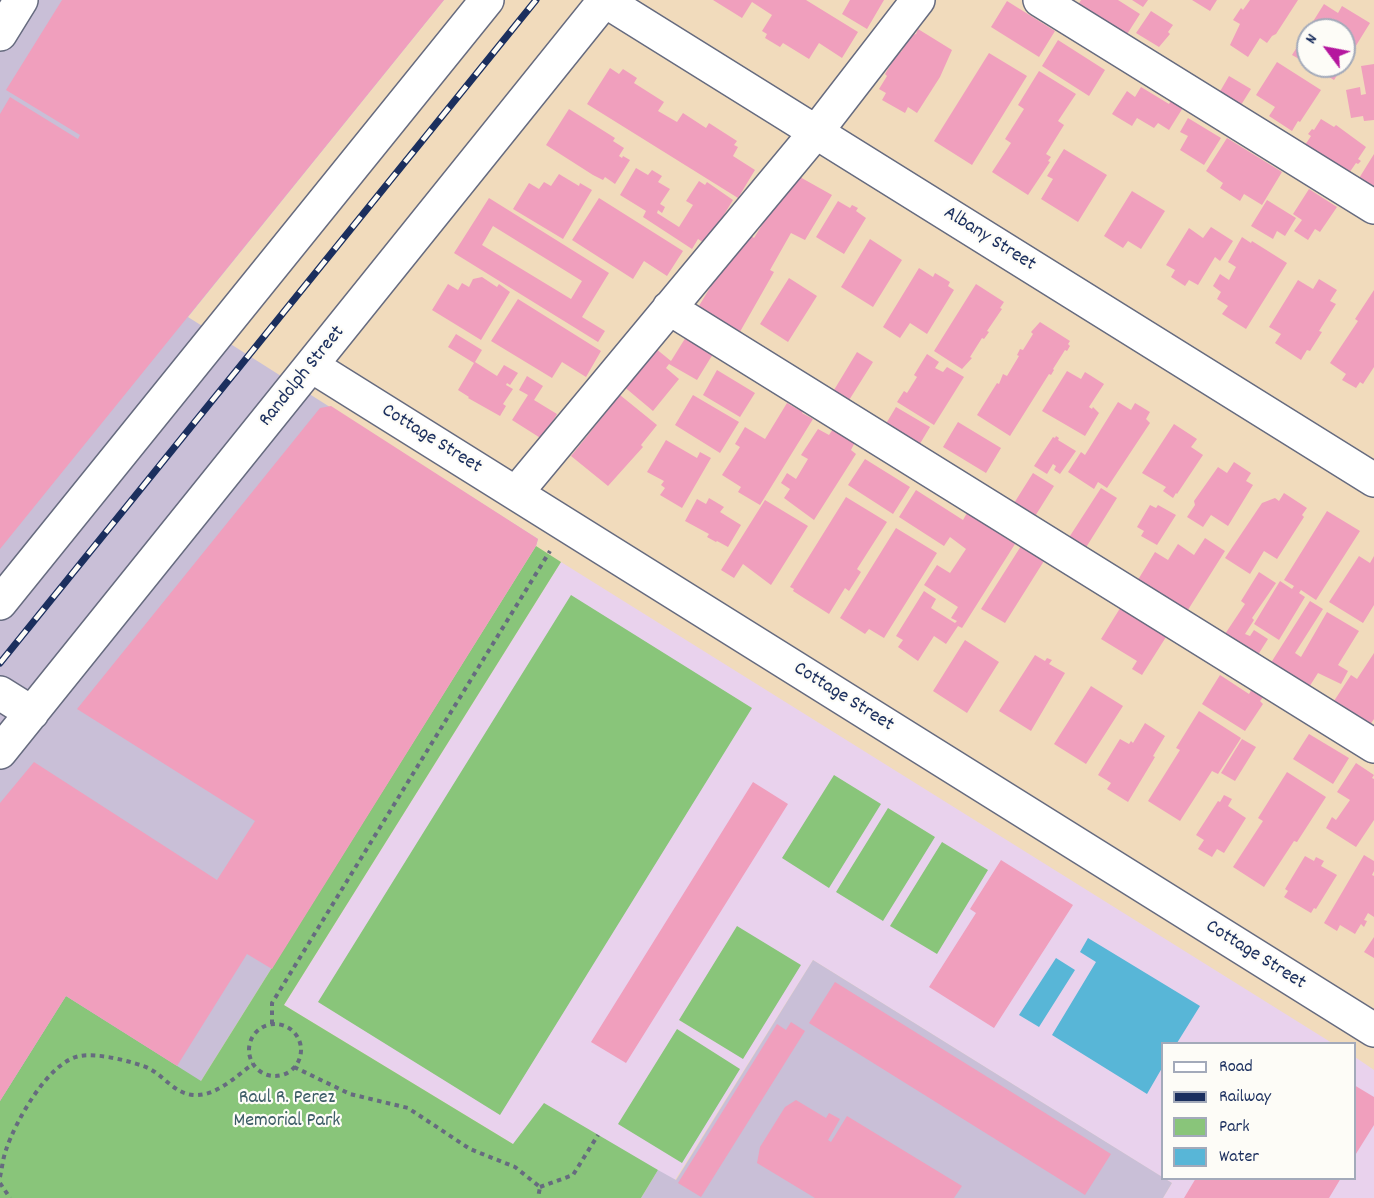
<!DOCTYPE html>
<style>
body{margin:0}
#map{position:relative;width:1374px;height:1198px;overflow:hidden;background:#f1dbbc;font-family:Dekko,sans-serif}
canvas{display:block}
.legend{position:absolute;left:1161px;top:1042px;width:195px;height:138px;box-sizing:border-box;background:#fdfcf7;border:2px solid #a3aaba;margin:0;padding:8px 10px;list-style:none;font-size:18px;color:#1b2f5e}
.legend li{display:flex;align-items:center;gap:12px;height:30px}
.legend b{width:30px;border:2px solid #a3aaba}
.north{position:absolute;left:1296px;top:18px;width:60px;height:60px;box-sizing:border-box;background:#fdfcf7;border:2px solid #a3aaba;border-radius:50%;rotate:302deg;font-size:16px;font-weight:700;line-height:24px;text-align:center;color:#1b2f5e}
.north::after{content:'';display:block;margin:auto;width:21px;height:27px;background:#b5179e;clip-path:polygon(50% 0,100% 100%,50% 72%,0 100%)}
</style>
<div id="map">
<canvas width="1374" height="1198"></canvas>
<ul class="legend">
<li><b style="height:8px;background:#fff"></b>Road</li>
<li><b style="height:8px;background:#1b2f5e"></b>Railway</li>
<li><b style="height:16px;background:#89c57a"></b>Park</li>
<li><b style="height:16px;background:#58b6d7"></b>Water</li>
</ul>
<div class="north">N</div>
</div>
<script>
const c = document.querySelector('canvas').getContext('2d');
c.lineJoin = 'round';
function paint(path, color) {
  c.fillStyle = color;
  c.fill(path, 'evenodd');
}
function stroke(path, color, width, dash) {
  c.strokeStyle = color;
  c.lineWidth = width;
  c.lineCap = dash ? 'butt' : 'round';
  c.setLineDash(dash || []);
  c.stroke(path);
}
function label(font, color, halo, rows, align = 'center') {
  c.font = font + ' Dekko,sans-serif';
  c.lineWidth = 4.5;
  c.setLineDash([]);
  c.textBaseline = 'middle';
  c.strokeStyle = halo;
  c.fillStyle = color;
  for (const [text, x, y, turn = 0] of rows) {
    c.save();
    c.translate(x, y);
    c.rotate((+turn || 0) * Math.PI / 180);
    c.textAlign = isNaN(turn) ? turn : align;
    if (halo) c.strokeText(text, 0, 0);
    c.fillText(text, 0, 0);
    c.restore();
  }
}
const built = new Path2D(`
 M561,562l771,481 -170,1v133l-349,-217 -138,220 -162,-36 -229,-139z
 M1355,1057l19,13v128h-211l9,-15 -7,-4 189,-1z`);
const industrial = new Path2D(`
 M0,0h444l-256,317 350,222 -2,7 -335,535 -201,20z
 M813,960l359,223 -9,15h-522l17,-28 18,10z`);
const green = new Path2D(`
 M536,546l25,16 -277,443 229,139 31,-41 114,67 -17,28h-641v-97l66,-105 135,85z
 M571,595l181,113 -252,407 -182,-113z
 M834,775l47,29 -52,84 -47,-30z
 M888,808l47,29 -52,84 -47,-29z
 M942,842l46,28 -51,84 -47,-28z
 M737,926l64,39 -58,94 -64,-39z
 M677,1029l63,40 -58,94 -64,-39z`);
const water = new Path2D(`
 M1088,938l112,68 -23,37 -15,1v24l-15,26 -95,-59 44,-73 -16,-10z
 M1056,958l19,12 -36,57 -20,-12z`);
const building = new Path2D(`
 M62,0h382l-444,549v-435l10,-17 68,42 2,-4 -74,-45z
 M713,0h93l52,32 -16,26 -23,-15 -10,16 -26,-16 -3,4 -15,-9 2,-4 -5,-3 10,-16 -20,-13 -10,16z
 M850,0h34l-17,29 -25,-15z
 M1081,0h37l22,14 -18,28 -48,-30z
 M1132,0h16l-5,7z
 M1192,0h25l-7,11z
 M1250,0h48l-22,34 -4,2 -5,7 -7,-5 -12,19 -18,-12 10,-21 -7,-4 8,-12 2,2z
 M1007,1l48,30 -16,26 -48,-30z
 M1324,4l14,9 4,-7 28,17 -26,42v-35h-36v34l-16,-9z
 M1151,11l22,14 -5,7 2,2 -11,13 -23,-14z
 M918,29l34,21 -12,27 -23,36 -9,-6 -3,6 -23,-13 4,-7 -7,-4 8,-13 -2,-2 14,-23 2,1 11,-17 4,-1z
 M1058,40l47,30 -16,26 -47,-30z
 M989,53l38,23 -55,89 -38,-24z
 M1277,62l44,28 -21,32 -2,-1 -6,10 -23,-15 6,-9 -19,-12z
 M1374,64v56l-10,1 -1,-5 -12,2 -5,-28 14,-3 1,8 5,-1 -5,-28z
 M1311,66h32l-9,14z
 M610,68l9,6 4,-5 14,9 -3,5 30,19 -6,9 19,11 6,-9 23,15 3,-5 28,18 -3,4 4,2 -5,9 22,14 -17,28 -151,-94z
 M1039,71l37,23 -18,27 6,4 -18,29 5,3 -3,4 2,1 -22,33 -36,-23 19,-29 -6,-4 19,-30 -6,-4z
 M1229,76l22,13 -15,24 -21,-13z
 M1141,87l28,17 3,-5 12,7 -15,24 -11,-7 -4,5 -17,-10 -5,8 -20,-12 15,-23 8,6z
 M569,109l46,29 -2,3 11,7 -5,8 3,2 1,-2 7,4 -15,24 -10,-7 -2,3 -10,-5 -47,-30z
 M1188,118l33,20 -17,27 -24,-15 8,-14 -8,-4z
 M1321,119l13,8 2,-2 30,22 -8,12 3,2 -3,3 -2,-1 -9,13 -44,-28 8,-12 -3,-2 4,-5 2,1z
 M1227,138l55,34 -20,33 -18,-11 -4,7 -20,-13 3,-5 -17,-12z
 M1064,149l43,26 -29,47 -37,-23 12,-20 -6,-3z
 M1374,154v47l-21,-13z
 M636,168l12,7 4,-5 10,6 -4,6 12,7 -10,15 5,3 -3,6 -4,-3 -1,3 22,14 14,-22 -7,-4 13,-20 6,4 2,-3 26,18 -27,44 -8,-5 -6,10 -49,-32 3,-6 -26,-16z
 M791,172l41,23 -27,45 -14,-7 -21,37 4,2 -37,65 -43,-23 39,-64 4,3 14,-17 3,2 11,-18 -6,-4z
 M559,174l20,12 1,-3 12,7 -29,49 -50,-30 16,-26 10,6 5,-7 7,4z
 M1309,189l28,18 -17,25 -5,-3 -7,11 -14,-9 8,-11 -9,-6z
 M1132,191l33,20 -24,38 -13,-8 -5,7 -19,-12z
 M489,198l120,75 -27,44 23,14 -7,11 -144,-89zM493,226l89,55 -11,18 -89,-54z
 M599,198l84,53 -16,25 -23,-15 -11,18 -61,-39z
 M1267,200l29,18 -11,18 -8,-5 -4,8 -22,-13z
 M838,201l12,7 2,-3 6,3 -2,3 10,7 -22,36 -28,-17z
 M1211,227l22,14 -13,20 -5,-4 -17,28 -9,-5 -4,6 -14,-9 4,-7 -9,-5 23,-37 14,10z
 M1242,237l9,6 1,-2 35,22 -41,66 -24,-15 6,-8 -11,-7 4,-7 -8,-6 7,-12 9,6 7,-13 -8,-5z
 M870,239l32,21 -29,47 -32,-20z
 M919,268l14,9 2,-4 15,9 -2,4 6,4 -27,44 -17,-11 -10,15 -17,-11z
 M482,277l15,10 2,-3 11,8 -29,48 -49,-30 16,-26 10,6 4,-7 7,4 4,-8z
 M789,278l28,18 -29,46 -28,-18z
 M1319,279l18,11 -7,11 6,3 -17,27 3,1 -12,19 -3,-1 -6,10 -26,-17 6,-9 -12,-7 29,-47 15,9z
 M976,284l28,18 -4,6 2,1 -15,22 2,1 -5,7 -2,-1 -12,19 2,1 -10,11 -28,-18z
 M1374,290v77l-11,17 -3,-2 -4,6 -14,-8 4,-6 -16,-11 28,-42 -3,-2z
 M518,299l83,52 -15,26 -24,-15 -10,16 -61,-37z
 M1040,322l30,19 -2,3 2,2 -3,5 -2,-1 -12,19 1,1 -3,5 -2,-1 -39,62 -33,-21 20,-32 2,1 4,-10 4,2 12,-20 -2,-1 3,-6 3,1 10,-16 -2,-2z
 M456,334l26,16 -7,12 22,14 7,-11 14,8 -8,12 -3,-2 -1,2 7,4 -10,15 3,2 -6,10 -32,-18 1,-1 -11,-7 16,-27 -26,-16z
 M686,337l27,17 -16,26 -28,-16 -3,4 13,11 -26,32 -31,-26 33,-37 16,13z
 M857,352l16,10 -27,43 -15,-10z
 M927,354l12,8 -4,6 8,4 4,-5 17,10 -30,48 -37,-23 7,-11 3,2 10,-16 -3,-2z
 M717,370l38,23 -15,24 -37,-22z
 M1067,371l14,8 4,-7 19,12 -15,23 3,2 1,-2 6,6 -14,23 -43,-25z
 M527,376l16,10 -9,14 23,14 -15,25 -30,-19 16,-25 -9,-5z
 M620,395l37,30 -16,20 2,2 -35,39 -37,-30z
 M693,395l46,27 -19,31 -45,-28z
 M1118,402l13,8 4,-7 15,9 -4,7 4,4 -43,65 -9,-6 -4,7 -26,-17 13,-20 4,3z
 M787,403l12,7 1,-2 4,2 -2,3 11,6 -53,86 -22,-13 3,-5 -19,-12 18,-28 -5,-3 10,-17 20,12z
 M331,406l207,133 -2,7 -264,423 -25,-15 -70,112 -111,-70 -66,105v-298l34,-41 183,118 38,-59 -178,-112 243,-301z
 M896,407l34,20 -12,20 -34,-20z
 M958,422l43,26 -15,25 -43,-26z
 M1174,424l23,15 -6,8 12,8 -26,39 -1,-1 -3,5 -10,-7 3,-4 -24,-14z
 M818,429l11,6 4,-6 22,13 -4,8 5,4 -42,66 -30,-22 6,-9 -9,-6 6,-10 9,6 12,-20 -7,-4z
 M1056,436l3,2 -1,2 18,11 -16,23 -6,-4 2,-4 -3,-2 -6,10 -13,-8 19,-29 2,1z
 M666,440l31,18 3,-6 11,6 -29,50 -22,-13 5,-7 -4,-3 3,-4 -17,-9z
 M865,459l45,28 -17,27 -45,-29z
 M1234,462l17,11 -5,8 7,4 -25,41 -17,-11 -8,12 -16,-10 8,-12 -1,-4 24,-34 9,6z
 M1033,473l21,13 -22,35 -21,-13z
 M1101,488l16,10 -32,51 -17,-10z
 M916,490l47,30 4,-7 48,31 -53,84 -4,-2 -12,18 -12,-8 -16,25 -20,-14 5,-7 -7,-4 28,-45 12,8 -5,9 24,15 2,-2 -6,-3 7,-11 -34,-22 13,-20 13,8 16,-24 -16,-12 -6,9 -45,-29z
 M1284,493l23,15 -5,7 2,2 -27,42 -13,-8 -14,23 -25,-16 37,-55 13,-5 4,3z
 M846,497l41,25 -30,47 4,3 -12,19 -4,-3 -16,26 -36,-23 1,-2 -4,-2z
 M709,498l15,9 -4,5 21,13 -13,22 -11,-6 -1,1 -9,-5 2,-3 -24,-13 12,-22 9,5z
 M765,500l43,26 -37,59 -28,-21 -9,14 -13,-8z
 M1150,505l6,3 2,-3 18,10 -19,30 -16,-9 3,-5 -7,-4z
 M1327,511l33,20 -44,69 -15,-10 -2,3 6,4 -26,43 -25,-16 26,-43 12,8 2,-3 -10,-6z
 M896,528l41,25 -53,85 -15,-9 -4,5 -25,-16z
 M1205,538l20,13 -39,62 -50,-30 19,-31 13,8 10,-16 16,11z
 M1021,546l23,15 -39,62 -24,-14z
 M1359,556l11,7 4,-7v49l-11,18 -34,-21z
 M1259,572l17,11 -24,35 2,2 -9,14 5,2 4,-6 14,9 -14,22 -29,-27 20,-30 -4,-3z
 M1310,601l13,8 -28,44 6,4 26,-45 32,19 -21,34 10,6 -7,13 -23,-11 -14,22 -37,-26z
 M1122,605l18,15 26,17 -24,38 -10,-6 5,-8 -36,-22z
 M965,640l34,22 -32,51 -34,-22z
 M1374,653v66l-4,6 -36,-24 17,-26 6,4z
 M1035,655l10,6 2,-3 5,2 -3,4 16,9 -34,58 -32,-20z
 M1220,675l29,19 3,-5 12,7 -4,5 3,3 -18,27 -43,-27z
 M1091,686l32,20 -37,58 -32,-20z
 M1199,711l42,27 -23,36 -6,-3 -32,50 -32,-20 32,-51 -4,-2z
 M1145,723l20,13 -12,20 2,1 -27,45 -21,-13 4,-6 -13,-8 22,-36 9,5 2,-3 2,2z
 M1309,734l40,24 -16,26 -40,-25z
 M1242,739l14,8 -21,34 -14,-8z
 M1356,763l18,12 -2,3 2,1v41l-18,27 -30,-19 6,-11 4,3 14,-20 -13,-8z
 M1287,772l39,25 -29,45 -3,-1 -30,46 -31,-20 30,-46 -5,-3z
 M753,782l35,22 -162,259 -35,-21z
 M1224,795l8,4 -4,7 18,12 -22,35 -7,-4 -5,8 -14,-8 6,-9 -8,-5 22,-34 2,1z
 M1364,855l10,6v10l-2,4 2,1v41l-6,-4 -4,7 3,1 -3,6 -3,-3 -6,10 -15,-9 -3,6 -13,-8z
 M1305,856l9,5 2,-4 8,4 -3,5 16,9 -21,34 -2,-1 -3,5 -27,-16 4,-6 -3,-2z
 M1001,860l72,45 -79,123 -65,-41 47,-74 -6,-4z
 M1374,937v21l-10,-6z
 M835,982l276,172 -26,41 -276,-172z
 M791,1022l14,9 -104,166 -23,-14 99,-159 9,6z
 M1354,1085l20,12v28l-20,32z
 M796,1100l30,18 3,-5 11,6 -12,21 3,2 16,-26 115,70 -8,12h-139l-58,-35 3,-16 25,-40z
 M1196,1178h145l-12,20h-145z`);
const path = new Path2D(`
 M272,1024v-21l278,-452
 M249 1050a26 26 0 1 1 52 0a26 26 0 1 1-52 0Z
 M294,1067l56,27 58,14 62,41 45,18 25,20 -2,11
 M0,1177c2,-9 3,-19 6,-27 9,-28 43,-89 74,-94 17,-3 46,4 63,10 19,6 29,27 50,29 23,2 43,-19 60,-31
 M0,1183l10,15
 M540,1187l33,-12 25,-40`);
const minor = new Path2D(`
 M604,0l770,480
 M1040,0l334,207
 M0,34l21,-34
 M669,308l705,438
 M312,366l1062,664
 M516,493l300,-361 102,-132
 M0,603l487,-603
 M0,693l32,20
 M0,752l605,-752`);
const rail = new Path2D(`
 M0,663l536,-663`);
const streetNames = [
 ["Albany Street",989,240,32],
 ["Randolph Street",303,377,-51],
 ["Cottage Street",431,440,32],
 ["Cottage Street",843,698,32],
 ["Cottage Street",1255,956,32]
];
const parkNames = [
 ["Raul R. Perez",287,1099],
 ["Memorial Park",287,1122]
];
paint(built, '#e9d2ed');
paint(industrial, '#c9bfd7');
paint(green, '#89c57a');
paint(water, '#58b6d7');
paint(building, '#f09fbd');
stroke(minor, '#666b7f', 36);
stroke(path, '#666b7f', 4, [4.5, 4.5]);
stroke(minor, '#fff', 33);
stroke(rail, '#1b2f5e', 7);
stroke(rail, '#fdfcf7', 4.5, [14]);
label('20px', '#1b2f5e', '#fdfcf7', streetNames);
label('20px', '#3c5c66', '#fdfcf7', parkNames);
</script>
